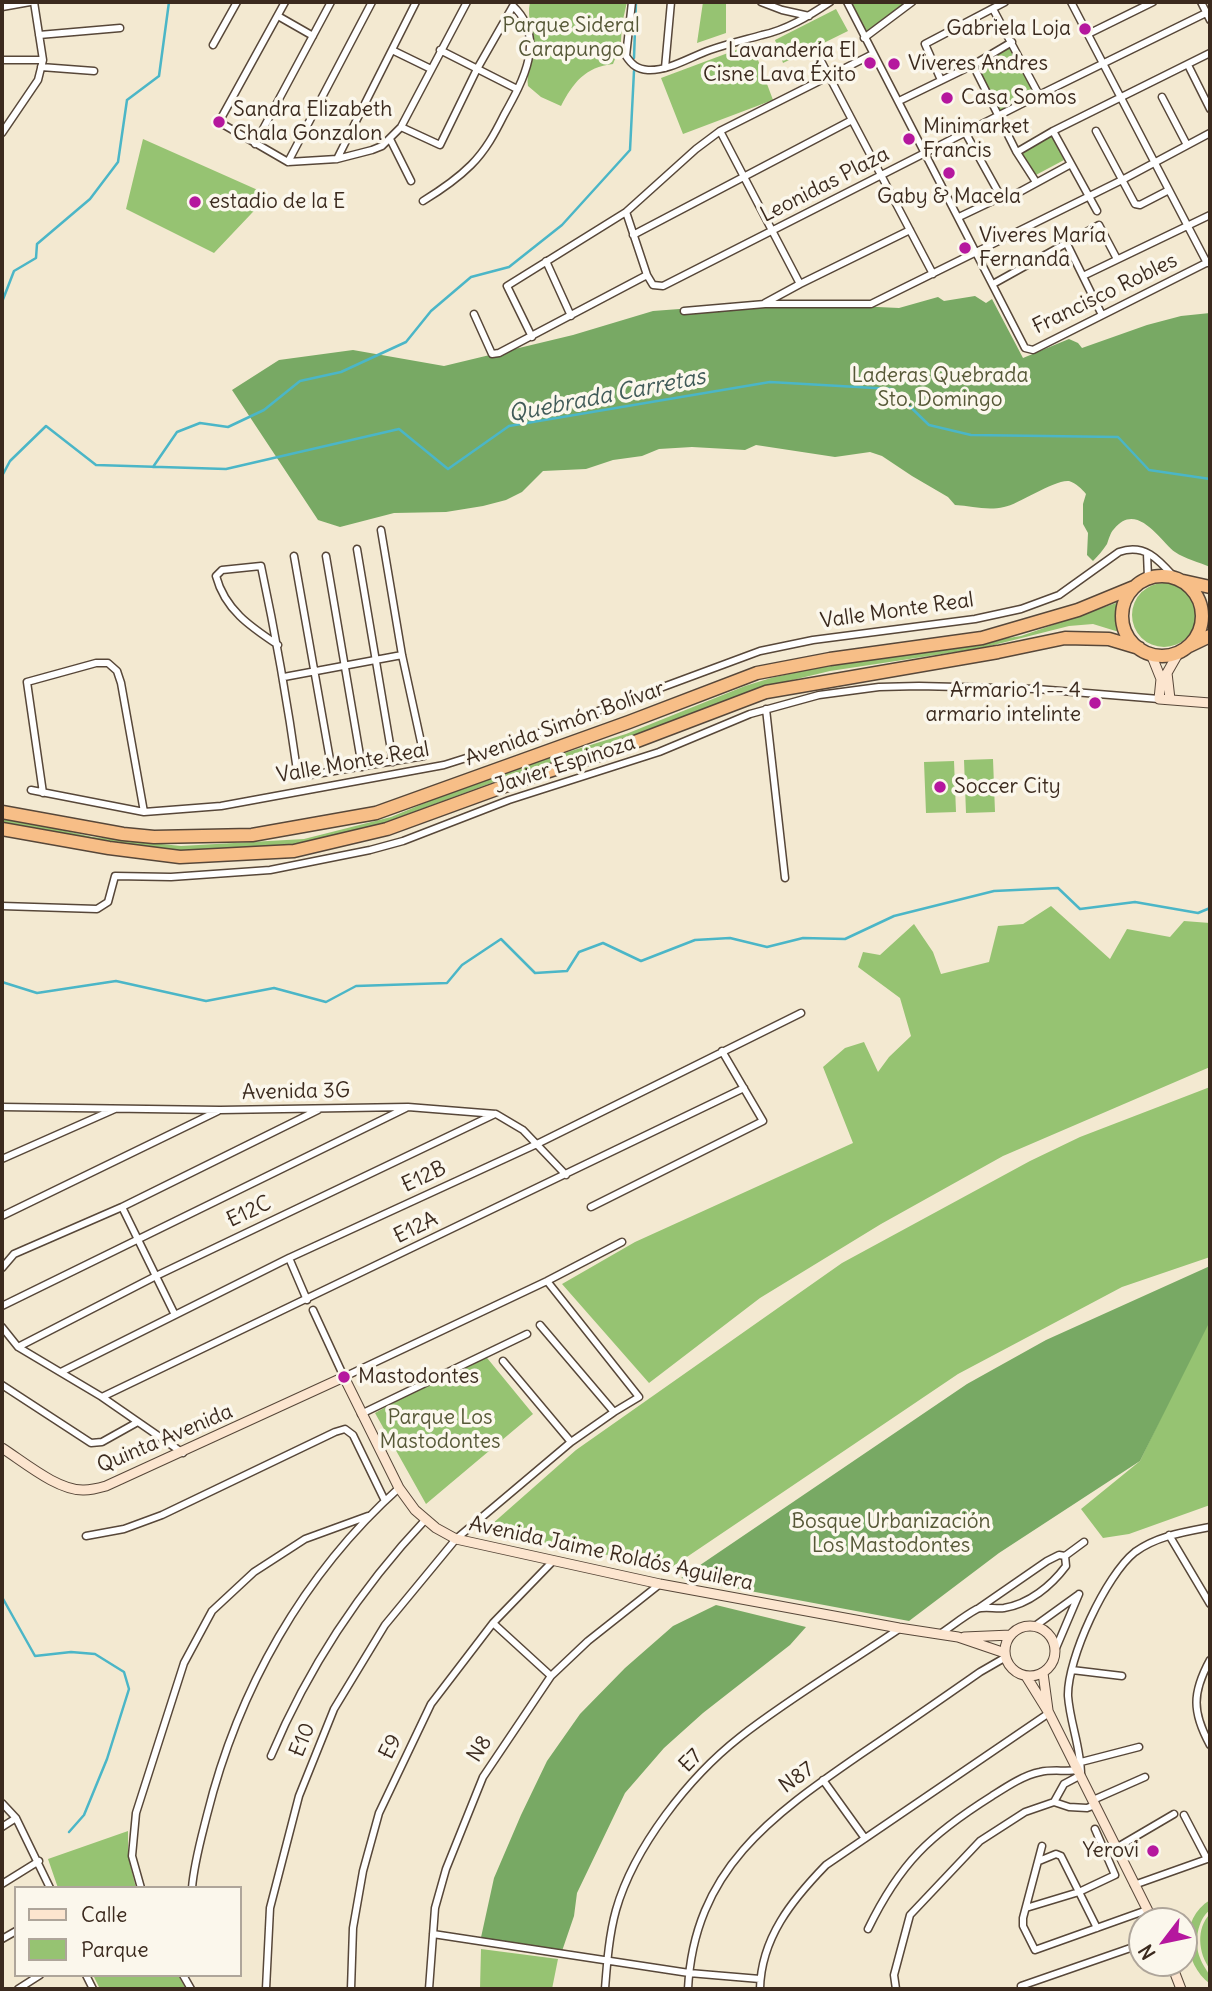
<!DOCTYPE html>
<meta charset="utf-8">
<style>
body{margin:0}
#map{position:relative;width:1212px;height:1991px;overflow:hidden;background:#f3e9d1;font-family:Delius,sans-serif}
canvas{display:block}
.frame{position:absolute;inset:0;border:4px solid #3b2a1e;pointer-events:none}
.legend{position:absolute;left:14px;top:1886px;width:228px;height:91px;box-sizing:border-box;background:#fbf7ec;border:2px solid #aea59a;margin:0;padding:9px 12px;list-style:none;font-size:21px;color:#3b2a1e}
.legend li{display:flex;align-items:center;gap:14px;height:35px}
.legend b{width:35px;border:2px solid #aea59a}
.north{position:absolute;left:1128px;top:1907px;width:70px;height:70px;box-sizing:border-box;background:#fbf7ec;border:2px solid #aea59a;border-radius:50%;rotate:238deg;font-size:19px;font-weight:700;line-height:28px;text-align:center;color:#3b2a1e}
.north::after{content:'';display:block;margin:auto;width:24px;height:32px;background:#b5179e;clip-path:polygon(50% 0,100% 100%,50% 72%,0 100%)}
</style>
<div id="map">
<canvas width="1212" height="1991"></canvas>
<div class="frame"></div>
<ul class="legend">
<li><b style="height:9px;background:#fce5cf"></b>Calle</li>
<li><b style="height:19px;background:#96c372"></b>Parque</li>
</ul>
<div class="north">N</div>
</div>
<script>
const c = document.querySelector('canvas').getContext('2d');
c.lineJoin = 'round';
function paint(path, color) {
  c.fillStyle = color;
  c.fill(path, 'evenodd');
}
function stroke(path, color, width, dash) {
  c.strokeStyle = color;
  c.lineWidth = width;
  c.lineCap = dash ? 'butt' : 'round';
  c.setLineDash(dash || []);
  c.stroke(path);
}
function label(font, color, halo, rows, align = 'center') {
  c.font = font + ' Delius,sans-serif';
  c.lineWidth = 7;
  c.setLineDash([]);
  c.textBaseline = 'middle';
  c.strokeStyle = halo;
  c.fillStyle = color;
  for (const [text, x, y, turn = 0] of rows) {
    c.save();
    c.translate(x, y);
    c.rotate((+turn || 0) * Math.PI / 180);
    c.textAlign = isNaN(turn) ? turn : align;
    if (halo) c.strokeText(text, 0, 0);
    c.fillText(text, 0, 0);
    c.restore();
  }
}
const green = new Path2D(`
 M530,2h97l-5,22 -2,33 -5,2 -2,5c-28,3 -40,19 -52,42l-20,-9 -13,-11c-2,-12 4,-21 5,-33 2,-18 -7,-34 -3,-51z
 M703,2h23v31l-29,10z
 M847,2h65l-48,36z
 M836,9l12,22 -65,32 -8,-23z
 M752,44l21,56 -90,34 -22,-56z
 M1012,47l23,46 -35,20 -24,-47z
 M1050,133l14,27 -30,16 -14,-25z
 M143,139l126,56 -55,58 -88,-44z
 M1132 615a32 32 0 1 1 64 0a32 32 0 1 1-64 0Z
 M1119,602l-3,15 3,15 -26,-8 -24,2 -87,22 -152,23 -71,17 -131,51 -118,37 -137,51 -80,19 -112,6 -73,-7 -106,-23v-5l91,20 88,9 123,-7 87,-22 58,-24 96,-34 81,-25 119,-48 26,-8 39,-9 211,-33z
 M993,759l2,53 -29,1 -2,-53z
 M954,761l2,51 -30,1 -2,-51z
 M1051,906l59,53 17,-30 43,8 14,-16 26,2v144l-207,89 -122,68 -121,74 -111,85 -87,-99 73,-42 218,-99 -30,-76 22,-19 19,-6 14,30 11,-15 22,-21 -11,-38 -42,-31 5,-15 17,3 34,-31 19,28 8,22 48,-12 9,-36 25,-2z
 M1210,1087v170l-88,30 -164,87 -286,193 -189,-35 93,-82 266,-187 188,-102 50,-24z
 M1210,1316v189l-81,29 -26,4 -22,-29 59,-48z
 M483,1353l50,61 -107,90 -51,-91z
 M128,1831v25l8,32h-78l-10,-29z
 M1210,1900v10c-13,10 -16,33 -10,48 5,13 10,12 10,26 -27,-21 -31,-65 0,-84z
 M1210,1914v55c-12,-16 -14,-41 0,-55z
 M481,1949l77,10 -6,30h-72z
 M93,1975h85l8,14h-86z`);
const forest = new Path2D(`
 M975,296l11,7 6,-4 31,59 46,-19 9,4 4,5 65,-23 34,-9 29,-3v254c-11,-5 -25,-8 -35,-15 -14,-10 -38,-52 -61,-23 -4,4 -5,10 -7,15 -4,6 -9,12 -14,17l-6,-6 1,-22 -5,-9v-20l3,-10c-4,-5 -10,-11 -17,-13 -14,-2 -50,23 -65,26 -17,4 -32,-1 -49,-2l-7,-8 -36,-21 -30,-20 -12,-4 -35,5 -79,-12 -11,5 -53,-3 -33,2 -17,7 -29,4 -27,9 -43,2 -21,21 -16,8 -23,6 -37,6 -52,1 -54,14 -22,-7 -86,-130 47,-30 74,-10 91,16 129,-31 80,-24 119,-9 127,6 39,-11 6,4z
 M1210,1266v55l-70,140 -141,92 -90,68 -228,-43 286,-194 79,-44z
 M716,1605l90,22 -16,18 -87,68 -39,35 -39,45 -48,100 -3,23 -13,38 -81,-12 14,-64 27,-63 26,-54 33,-47 45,-46 48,-42z`);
const stream = new Path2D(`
 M634,58l2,-56
 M2,302l12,-31 22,-13 1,-14 53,-45 28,-37 9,-62 32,-24 10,-74
 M153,467l24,-35 23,-9 28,4 36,-17 36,-29 41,-9 65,-30 25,-31 40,-34 38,-10 53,-42 68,-75 4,-79
 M2,476l8,-15 36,-35 50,39 130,4 173,-40 49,40 61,-43 261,-44 122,7 37,36 42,10 147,2 31,33 61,9
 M2,982l35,11 79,-12 90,20 68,-13 52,14 30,-16 91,-3 15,-18 39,-26 34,34 32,-2 12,-19 24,-9 38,18 54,-21 35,-2 37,9 36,-9 42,1 49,-23 100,-25 64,-3 22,21 55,-7 63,11 12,-5
 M2,1597l33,59 36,-4 24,2 29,18 5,17 -22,70 -23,56 -15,17`);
const street = new Path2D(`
 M285,2l-66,120 69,40 49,-3 35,-9 10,-4 19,-19 66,-125
 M632,2l-6,54c6,9 11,13 22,14 21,1 42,-13 62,-20 17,-6 34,-10 52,-15 24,-5 47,-19 68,-33
 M761,2l21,8 27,6
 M847,2l178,346 8,2 177,-89
 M1071,2l136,261
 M1201,2l9,18
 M2,7l28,-5
 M993,9l46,86
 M278,16l35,20
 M1088,34l65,-32
 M39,35l81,-7
 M864,38l48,-36
 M213,45l24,-43
 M392,50l39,19
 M440,50l77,39
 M820,59l113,215
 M2,60h41
 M973,65l43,86 20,31
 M1188,65l22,44
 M41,67l53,4
 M665,68l6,-66
 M941,80l-16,-36 80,-42
 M1162,97l25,48
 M899,101l74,-36 39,-23
 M401,127l39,18 37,-76 36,-63c34,32 10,75 -9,109 -9,18 -18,35 -33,50 -14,14 -30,25 -48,36
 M720,131l80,153
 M1053,131l44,80
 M1096,131l39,73 5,1 29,-15
 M965,132l36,65
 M2,133l36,-53 5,-20 -9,-58
 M390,139l21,42
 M255,144l76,-142
 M1017,152l36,-21 157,-78
 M337,159l79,-157
 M288,162l84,-160
 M626,212l21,63 6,10 10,1 376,-191 171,-84
 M959,217l42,-20 2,4 68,-37
 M633,235l219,-115
 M1066,242l36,73
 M546,261l25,55
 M1083,276l127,-61
 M993,284l106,-59 18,34
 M765,303l35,-19 110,-54
 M684,311l81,-7h106l251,-124 88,-47
 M474,314l18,40 7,-1 148,-78
 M532,337l-25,-51 119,-74 70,-63 24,-18 153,-77
 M357,549l36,213
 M1147,553l1,25
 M294,556l38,215
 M326,556l36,211
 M278,645c-27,-18 -53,-35 -62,-69l6,-6 39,-4c15,70 27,140 37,211l126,-21 -22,-101 -21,-125
 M284,677l118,-22
 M766,709l19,169
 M31,790l113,22 77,-6 223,-41 60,-19 256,-95 53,-11 162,-21 46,-10 38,-14 60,-43c26,-9 40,8 56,26
 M43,793l-16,-111 69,-19h12l9,8 4,12 23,129
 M2,906l95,3 11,-7 7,-26 56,1 99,-7 100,-20 33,-9 106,-41 150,-48 91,-38 69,-19 60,-8 40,-1 118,3 122,10
 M2,1107l218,3 188,-3 88,7 27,16 43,45
 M2,1159l113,-50
 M122,1207l53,108
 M591,1207l172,-86 -41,-70
 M2,1216l216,-105
 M289,1258l18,42
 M2,1268l12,-14 108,-47 196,-97
 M2,1306l404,-198
 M313,1310l31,67 203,-96 75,-39
 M540,1325l74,87
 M2,1327l16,20 84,50 81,56
 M18,1347l138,-71 339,-162
 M503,1361l68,81
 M61,1372l228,-114 248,-114 264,-131
 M2,1385l89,58 11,-1 34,-19
 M102,1397l642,-309
 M361,1414l166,-80
 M1169,1535l41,69
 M86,1536l38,-7 38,-14 173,-83 10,-3 8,6 32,66
 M979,1608l68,-47 12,-6 6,1 19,-14
 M493,1623l58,53
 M1035,1626l43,-31
 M940,1634c12,-8 24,-18 37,-25 7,-3 18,0 27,-1 25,-4 47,-22 62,-42l-1,-10
 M1056,1648l23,-54
 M1210,1660c-18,33 -18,52 0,85
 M1072,1670l50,6
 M271,1756c37,-88 89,-167 155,-237
 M1081,1762l58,-15
 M823,1780l41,57
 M1093,1800l52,-23
 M1054,1802l10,-18 17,-9c0,-27 -11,-52 -13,-79 -1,-37 38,-121 67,-144 22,-16 49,-20 75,-25
 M2,1803l14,15 34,70
 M1184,1815l23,44
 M2,1827l14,-9
 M1042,1846l-19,72v8l12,24 112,-40
 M1116,1848l58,-34
 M1039,1861l17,-7 5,2 36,72
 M2,1884l37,-23
 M1134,1885l76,-27
 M141,1888l-9,-32 4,-43 48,-150 28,-52 42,-39 51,-33 63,-23
 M192,1888c2,-25 9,-49 15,-73 31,-125 96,-241 192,-327
 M1026,1908l53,-16 36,-17 -20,-46
 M868,1929c32,-66 62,-94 124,-133 14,-9 32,-21 48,-24 13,-3 25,0 38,-2
 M433,1934l256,39 71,6
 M2,1939l14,-8
 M86,1975l7,14
 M183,1975l8,14
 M1021,1986l121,-42
 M18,1989l22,-14
 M266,1989l4,-81 29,-112 35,-87 51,-84 71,-86 115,-97 43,-30 25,-15 -92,-116
 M351,1989l2,-61 10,-57 16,-58 52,-109 62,-81 60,-62
 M429,1989l6,-81 11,-39 37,-92 68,-101 37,-35 72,-57
 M605,1989c2,-26 4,-54 11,-79 18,-63 73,-133 124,-173 50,-39 106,-72 159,-108
 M688,1989c6,-119 83,-173 173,-235 40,-27 79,-54 119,-82l26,-15
 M760,1989c1,-51 32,-89 66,-124l223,-152
 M896,1989l-2,-14 16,-60 70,-74 45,-29 29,-10 15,5 18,1 8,-3`);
const secondary = new Path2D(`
 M1151,654l10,25 -2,20 51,4
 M1170,699l-3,-26 12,-21
 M2,1448c22,14 56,43 82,42 8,0 15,-2 22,-4l238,-109 55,111 16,22 21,18 20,11 204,45 239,44 59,9 47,16
 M1005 1651a25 25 0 1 1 50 0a25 25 0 1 1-50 0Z
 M964,1637l47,-2
 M1043,1673l5,37
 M1026,1676l23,37 104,208
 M1171,1963l10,26`);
const highway = new Path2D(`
 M1122 616a40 40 0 1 1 80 0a40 40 0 1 1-80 0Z
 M1183,581l27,6
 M1189,646l21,-10
 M2,812l121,22 31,3 98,-2 124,-22 253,-91 128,-49 73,-14 152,-21 96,-28 56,-23
 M2,829l107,19 71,9 114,-6 93,-22 137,-50 87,-28 155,-59 232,-40 67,-14 44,1 30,9`);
const markers = [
 [1085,29,7,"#b5179e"],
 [870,63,7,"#b5179e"],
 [894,64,7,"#b5179e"],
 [947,98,7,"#b5179e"],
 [219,122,7,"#b5179e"],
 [909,139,7,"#b5179e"],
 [949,173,7,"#b5179e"],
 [195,202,7,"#b5179e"],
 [965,248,7,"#b5179e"],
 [1095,703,7,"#b5179e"],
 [940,787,7,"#b5179e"],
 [344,1377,7,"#b5179e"],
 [1153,1851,7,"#b5179e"]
];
const parkNames = [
 ["Parque Sideral",571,26],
 ["Carapungo",571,50],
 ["Laderas Quebrada",940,376],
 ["Sto. Domingo",940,400],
 ["Parque Los",440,1418],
 ["Mastodontes",440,1442],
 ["Bosque Urbanización",891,1522],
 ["Los Mastodontes",891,1546]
];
const poiNames = [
 ["Gabriela Loja",1071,29,"right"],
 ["Lavandería El",856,51,"right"],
 ["Cisne Lava Éxito",856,75,"right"],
 ["Viveres Andres",908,64],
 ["Casa Somos",961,98],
 ["Sandra Elizabeth",233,110],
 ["Chala Gonzalon",233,134],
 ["Minimarket",923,127],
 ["Francis",923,151],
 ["Gaby & Macela",949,197,"center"],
 ["estadio de la E",209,202],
 ["Viveres María",979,236],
 ["Fernanda",979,260],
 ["Armario 1 -- 4",1081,691,"right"],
 ["armario intelinte",1081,715,"right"],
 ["Soccer City",954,787],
 ["Mastodontes",358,1377],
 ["Yerovi",1139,1851,"right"]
];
const streetNames = [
 ["Leonidas Plaza",825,185,-27],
 ["Francisco Robles",1105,294,-26],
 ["Valle Monte Real",897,611,-8],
 ["Avenida Simón Bolívar",565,724,-20],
 ["Valle Monte Real",353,763,-10],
 ["Javier Espinoza",565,765,-18],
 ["Avenida 3G",296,1092,-1],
 ["E12B",424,1177,-25],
 ["E12C",249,1212,-25],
 ["E12A",416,1228,-26],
 ["Quinta Avenida",165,1439,-23],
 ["Avenida Jaime Roldós Aguilera",611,1554,12],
 ["E10",303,1740,-68],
 ["E9",391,1747,-64],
 ["N8",480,1749,-58],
 ["E7",691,1761,-46],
 ["N87",797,1778,-36]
];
const waterNames = [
 ["Quebrada Carretas",607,396,-11]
];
paint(green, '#96c372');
paint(forest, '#78a964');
stroke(stream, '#4bb6c7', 2.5);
stroke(street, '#574739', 9);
stroke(secondary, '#574739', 11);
stroke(highway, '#574739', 15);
stroke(street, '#fff', 6);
stroke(secondary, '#fce5cf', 9);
stroke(highway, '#f7be87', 12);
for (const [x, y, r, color] of markers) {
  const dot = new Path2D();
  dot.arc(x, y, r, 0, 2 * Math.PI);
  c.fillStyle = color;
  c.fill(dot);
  stroke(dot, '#fbf7ec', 2.5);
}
label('21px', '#565837', '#fbf7ec', parkNames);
label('21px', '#3b2a1e', '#fbf7ec', poiNames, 'left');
label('21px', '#3b2a1e', '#fbf7ec', streetNames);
label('italic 23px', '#415b59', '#fbf7ec', waterNames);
</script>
